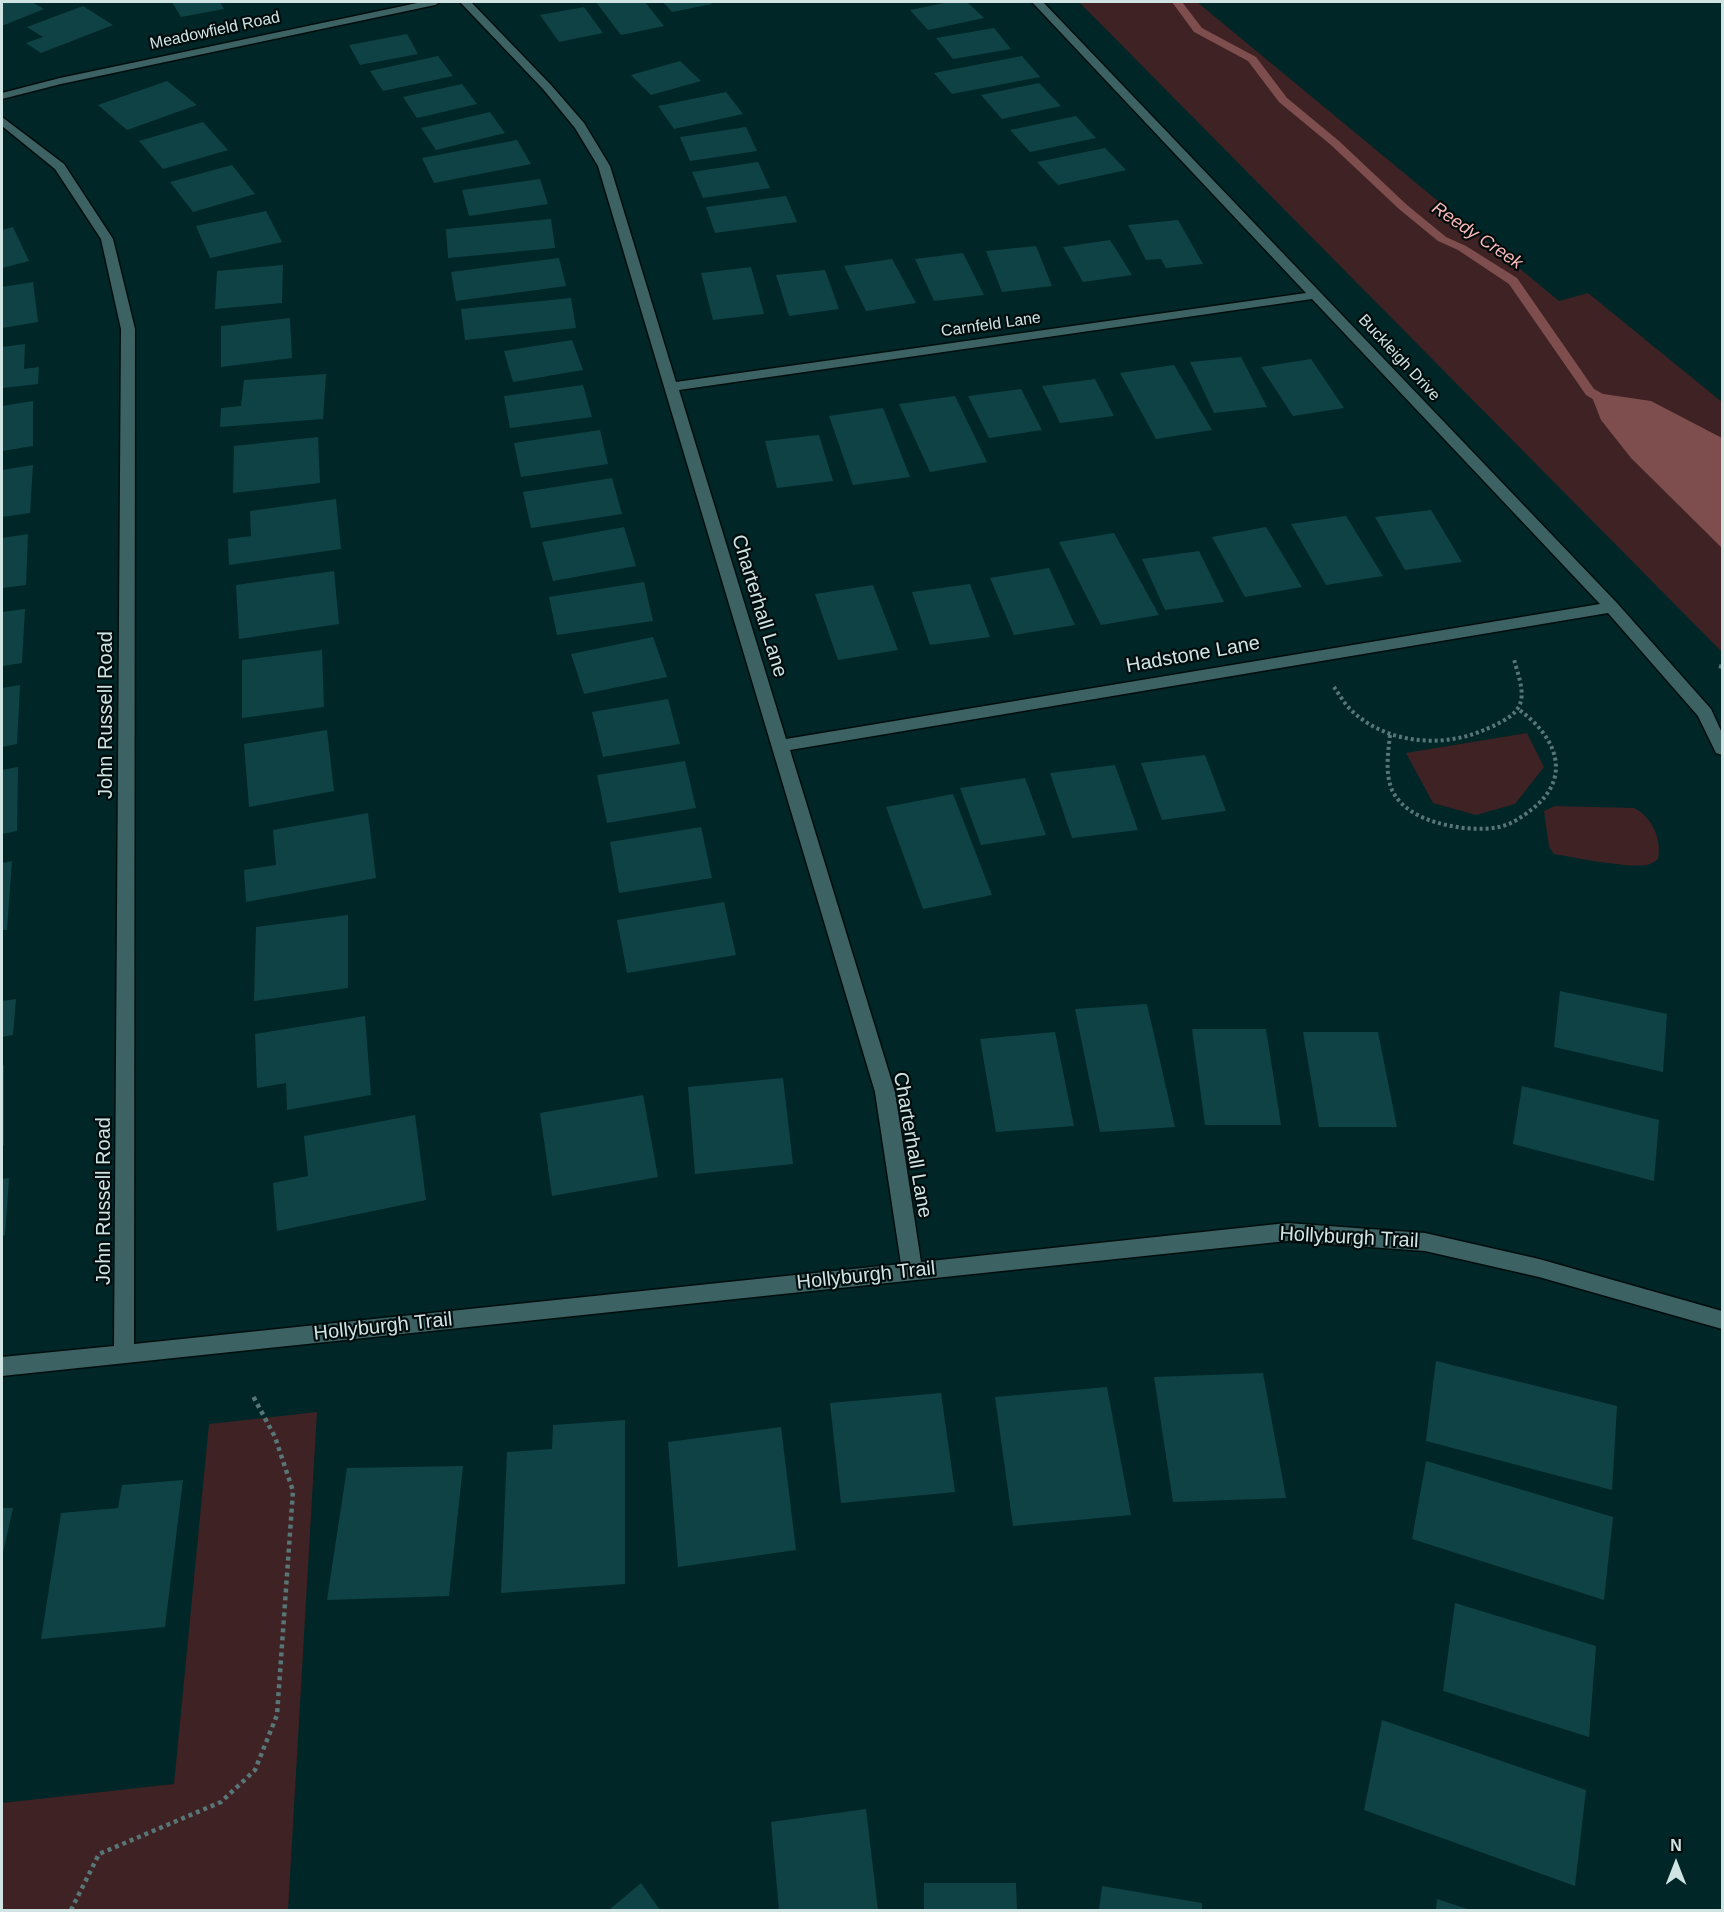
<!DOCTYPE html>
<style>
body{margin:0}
#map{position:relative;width:1724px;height:1912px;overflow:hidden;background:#002627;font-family:Helvetica,sans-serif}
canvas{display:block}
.frame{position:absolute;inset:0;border:3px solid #d0e4e4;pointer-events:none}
.north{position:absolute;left:1646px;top:1834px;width:60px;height:60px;-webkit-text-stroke:4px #010c0d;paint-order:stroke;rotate:0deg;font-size:16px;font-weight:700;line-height:24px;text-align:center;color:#d0e4e4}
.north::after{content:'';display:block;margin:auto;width:21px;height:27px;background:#d0e4e4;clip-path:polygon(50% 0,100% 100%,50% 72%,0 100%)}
</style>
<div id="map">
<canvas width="1724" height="1912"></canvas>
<div class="frame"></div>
<div class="north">N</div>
</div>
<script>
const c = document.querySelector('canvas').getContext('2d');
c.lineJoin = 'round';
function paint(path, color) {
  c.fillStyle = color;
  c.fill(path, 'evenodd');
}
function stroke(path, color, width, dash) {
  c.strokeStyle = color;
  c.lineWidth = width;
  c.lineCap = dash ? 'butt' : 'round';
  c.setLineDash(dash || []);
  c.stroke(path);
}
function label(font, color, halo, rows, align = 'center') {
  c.font = font + ' Helvetica,sans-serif';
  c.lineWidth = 4.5;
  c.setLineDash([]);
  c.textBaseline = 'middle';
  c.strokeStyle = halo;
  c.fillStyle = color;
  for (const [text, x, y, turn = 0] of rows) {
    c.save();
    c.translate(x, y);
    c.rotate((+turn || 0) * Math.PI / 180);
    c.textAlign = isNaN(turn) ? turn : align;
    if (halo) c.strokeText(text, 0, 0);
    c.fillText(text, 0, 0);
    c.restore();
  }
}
const green = new Path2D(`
 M1079,2h118l362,299 29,-8 134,109v250z
 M1527,733l17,34 -29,37 -39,11 -43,-12 -27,-50z
 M1555,806l79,2c18,9 28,31 24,51 -3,2 -5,4 -8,5 -15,6 -78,-7 -96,-10l-5,-7 -5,-36z
 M317,1412l-29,498h-286v-107l172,-19 35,-360z`);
const water = new Path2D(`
 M1590,392l61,9 71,37v110l-91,-90 -30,-38z`);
const stream = new Path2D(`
 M1172,2h10l20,26 54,29 31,41 52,43 68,64 39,32 20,9 51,32 77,111 20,11 1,3 -1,3h-10l-18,-11 -77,-111 -51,-34 -20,-9 -39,-32 -68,-64 -52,-43 -31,-41 -54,-29z`);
const building = new Path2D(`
 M2,2h30l12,7 -42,17z
 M172,2h48l4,7 -43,8z
 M596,2h49l19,24 -43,9z
 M663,2h47l2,2 -40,8z
 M949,2h18l17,16 -56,12 -18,-20z
 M83,6l30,19 -72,28 -15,-10 17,-6 -16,-10z
 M584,7l19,26 -44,9 -19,-27z
 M994,28l17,21 -58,10 -17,-21z
 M407,34l11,20 -58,11 -11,-20z
 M438,56l15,20 -70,15 -13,-20z
 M1022,56l18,21 -88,17 -18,-21z
 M680,61l21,20 -50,14 -20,-20z
 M167,81l30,24 -70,25 -29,-25z
 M1039,83l22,23 -59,13 -21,-24z
 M462,84l15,20 -60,14 -14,-21z
 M726,92l17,22 -69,15 -16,-23z
 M490,112l15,21 -69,17 -15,-22z
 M1076,116l20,22 -66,14 -20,-22z
 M203,122l25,28 -65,19 -24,-28z
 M746,127l11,24 -67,10 -10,-24z
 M517,140l14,24 -97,19 -12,-25z
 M1105,148l21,22 -68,15 -21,-23z
 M758,162l12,26 -67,10 -11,-26z
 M232,165l23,29 -62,18 -23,-30z
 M540,179l8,25 -79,12 -7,-26z
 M786,196l11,26 -82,11 -9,-26z
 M266,211l16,31 -72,16 -14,-32z
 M551,219l4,29 -107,10 -2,-29z
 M1178,220l25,44 -37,4 -5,-9 -15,1 -18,-35z
 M13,227l16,34 -27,7v-38z
 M1110,240l22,35 -49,7 -20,-35z
 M1036,246l16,40 -50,6 -16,-41z
 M963,253l21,42 -50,6 -19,-42z
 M559,258l7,28 -110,15 -5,-29z
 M892,259l24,44 -50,8 -22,-45z
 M283,265l-1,38 -67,6 2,-38z
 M751,267l13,47 -51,6 -12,-47z
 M825,270l14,39 -50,7 -13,-41z
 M33,282l5,40 -36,6v-41z
 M571,298l5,30 -111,12 -4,-31z
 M290,318l2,40 -71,9v-41z
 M572,340l11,30 -70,12 -9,-31z
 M25,344l-1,25 15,-2 -1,17 -36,4v-41z
 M1241,357l26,50 -53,6 -24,-51z
 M1311,359l33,49 -51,8 -32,-49z
 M1174,365l38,65 -56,9 -36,-66z
 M326,374l-3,45 -103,8 1,-19 20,-2 3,-26z
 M1095,379l19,37 -54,7 -18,-37z
 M583,385l9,32 -82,11 -6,-32z
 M1021,389l21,41 -53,8 -21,-42z
 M955,396l32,66 -57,10 -31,-68z
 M33,401v45l-31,5v-45z
 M883,408l27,69 -57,8 -24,-69z
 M600,430l8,34 -87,13 -7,-34z
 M819,435l14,46 -56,7 -12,-47z
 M318,437l2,46 -87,10 1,-47z
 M33,465l-3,48 -28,4v-47z
 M612,478l10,36 -91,14 -8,-36z
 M336,499l5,50 -112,16 -1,-26 23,-3 -1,-25z
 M1431,510l31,52 -57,8 -30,-53z
 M1346,516l37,60 -57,9 -35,-61z
 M624,527l12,39 -83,15 -11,-39z
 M1266,527l36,60 -57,10 -33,-60z
 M1114,533l45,82 -58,10 -42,-83z
 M28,534l-2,51 -24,3v-50z
 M1199,551l25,51 -59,8 -23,-51z
 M1049,568l26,57 -61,10 -24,-57z
 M334,571l5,53 -100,15 -3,-54z
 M644,582l9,39 -96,14 -8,-38z
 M970,584l20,53 -60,8 -18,-53z
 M873,585l25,65 -60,10 -23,-66z
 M25,609l-3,54 -20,3v-54z
 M653,637l14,40 -83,17 -13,-40z
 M322,650l2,57 -82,11v-58z
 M20,685l-3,59 -15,3v-59z
 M668,699l12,45 -77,13 -11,-45z
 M327,730l7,61 -85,16 -5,-63z
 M1205,755l21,56 -64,9 -21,-57z
 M685,761l11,47 -89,15 -10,-48z
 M1115,765l23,65 -66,8 -22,-65z
 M18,767l-1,64 -15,3v-64z
 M1025,778l21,57 -65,10 -21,-57z
 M953,794l39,101 -69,14 -37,-102z
 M368,813l8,65 -130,24 -2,-32 32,-5 -3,-35z
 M701,827l11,51 -93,15 -9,-51z
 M12,861l-5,69h-5v-67z
 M724,902l12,53 -109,18 -10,-53z
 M348,915v73l-94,13 2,-74z
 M1560,991l107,23 -4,58 -109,-25z
 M16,999l-3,36 -11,2v-36z
 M1147,1004l28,123 -75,5 -25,-123z
 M365,1016l6,79 -84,15 -1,-27 -29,5 -2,-54z
 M1192,1029h74l15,96h-76z
 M1055,1032l19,94 -78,6 -16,-93z
 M1303,1032h75l19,95h-78z
 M4,1065v80l-2,1v-80z
 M783,1078l10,86 -98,10 -7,-87z
 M1522,1086l137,34 -5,61 -141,-37z
 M643,1095l15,82 -106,19 -12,-83z
 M415,1115l11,85 -149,31 -4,-48 35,-7 -4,-40z
 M9,1178l-4,57 -3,1v-57z
 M1436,1361l181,45 -5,84 -186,-49z
 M1263,1373l23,125 -113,4 -19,-125z
 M1107,1387l24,128 -118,11 -18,-129z
 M941,1393l14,99 -114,11 -11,-100z
 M625,1420v164l-124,9 6,-141 45,-3 1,-24z
 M781,1427l15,123 -118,17 -10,-125z
 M1426,1461l187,56 -9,83 -192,-61z
 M463,1466l-14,130 -122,4 20,-132z
 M183,1480l-18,147 -124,12 20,-126 57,-5 4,-23z
 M2,1508h11l-11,49z
 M1455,1603l141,43 -7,91 -146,-46z
 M1382,1720l204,70 -11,96 -211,-76z
 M866,1809l12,101h-99l-8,-88z
 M641,1883l19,27h-51z
 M924,1883h92l1,27h-93z
 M1102,1886l100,17v7h-103z
 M1437,1899l33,11h-34z`);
const pathFar1 = new Path2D(`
 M1719,666l3,1
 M1334,687c5,7 10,16 16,22 34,34 90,40 134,21 10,-4 28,-12 34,-22 9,-14 -1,-35 -4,-49
 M1390,735c-2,18 -5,38 2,55 8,17 26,27 43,32 20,6 43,9 64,5 11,-2 23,-10 32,-17 43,-33 25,-74 -13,-101`);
const path = new Path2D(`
 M71,1910l28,-56 122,-52 34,-32 22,-55 16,-224 -18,-54 -22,-41`);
const minor = new Path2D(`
 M422,2h18l-5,3 -374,79 -59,15v-6l58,-15z
 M460,2h11l80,83 33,38 26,43 66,216 630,-89 -274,-291h11l574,601 94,106 11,24v22l-6,-2 -18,-37 -90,-103 -818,137 105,342 26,170 366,-39 138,10 114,26 183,52v18l-183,-52 -114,-26 -138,-10 -1285,135v-19l112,-11 7,-1017 -20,-90 -46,-70 -53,-43v-9l62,47 49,75 22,90 -1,1015 767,-80 -26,-172 -277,-926 -23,-38 -32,-39zM1312,299l288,305 -814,135 -107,-349z`);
const farStreetnames = [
 ["Meadowfield Road",215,31,-12],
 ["Carnfeld Lane",991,325,-8],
 ["Buckleigh Drive",1399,358,47]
];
const farWaternames = [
 ["Reedy Creek",1477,236,34]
];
const streetNames = [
 ["Charterhall Lane",759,606,73],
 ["Hadstone Lane",1193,655,-10],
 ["John Russell Road",106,715,-90],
 ["Charterhall Lane",912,1145,80],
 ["John Russell Road",104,1201,-90],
 ["Hollyburgh Trail",1349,1238,3],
 ["Hollyburgh Trail",866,1276,-6],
 ["Hollyburgh Trail",383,1327,-6]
];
paint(green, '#3f2223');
paint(water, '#7e4e4e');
paint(stream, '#7e4e4e');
paint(building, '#0f4244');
stroke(minor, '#000d0d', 3);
stroke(pathFar1, '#587677', 4, [3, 3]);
stroke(path, '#587677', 4.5, [4, 4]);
paint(minor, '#3c6263');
label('16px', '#d0e4e4', '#010c0d', farStreetnames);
label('italic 18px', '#fbbab9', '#010c0d', farWaternames);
label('20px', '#d0e4e4', '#010c0d', streetNames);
</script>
